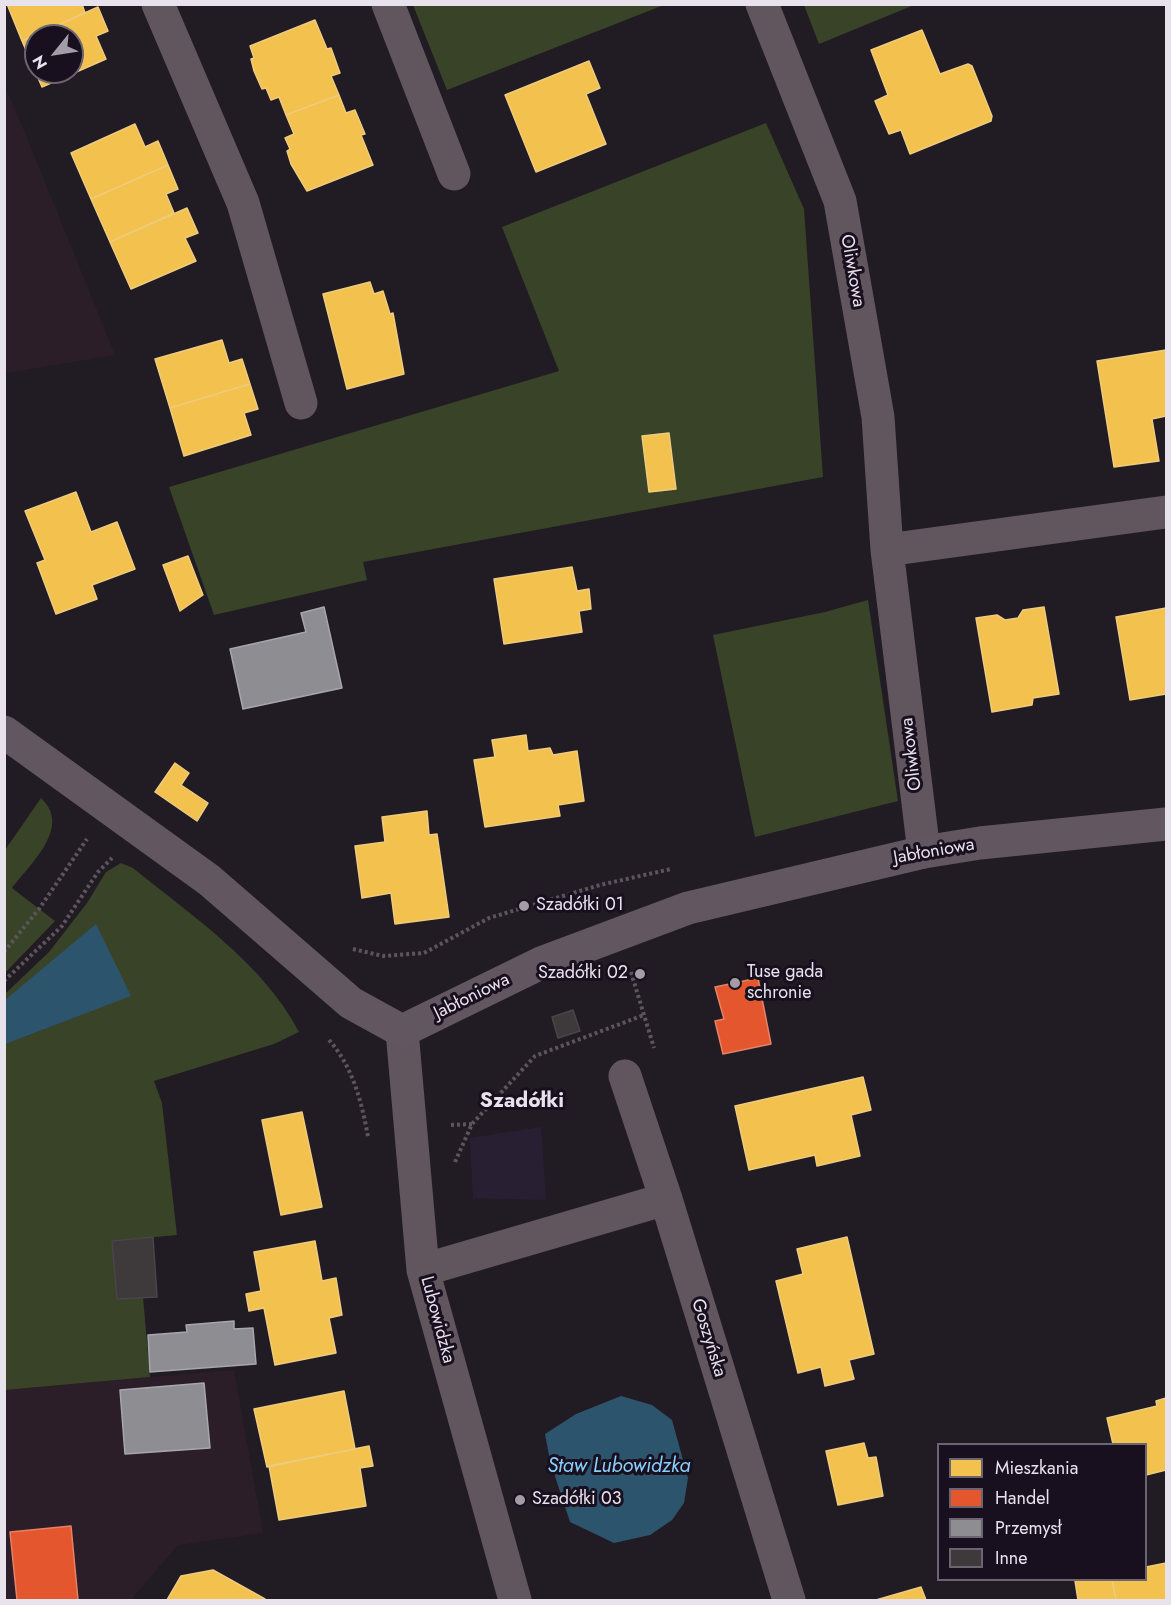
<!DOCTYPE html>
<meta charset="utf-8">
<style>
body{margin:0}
#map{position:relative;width:1171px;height:1605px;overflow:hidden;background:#211c24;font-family:Jost,sans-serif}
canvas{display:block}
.frame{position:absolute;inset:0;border:6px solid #e8e2ed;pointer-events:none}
.legend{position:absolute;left:937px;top:1443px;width:210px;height:138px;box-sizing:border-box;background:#18101e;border:2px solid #6b6471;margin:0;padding:8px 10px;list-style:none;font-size:18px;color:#e8e2ed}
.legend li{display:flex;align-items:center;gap:12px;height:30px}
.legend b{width:30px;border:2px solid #6b6471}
.north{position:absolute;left:24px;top:24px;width:60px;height:60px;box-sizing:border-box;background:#18101e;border:2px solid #6b6471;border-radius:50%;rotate:240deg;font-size:16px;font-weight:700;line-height:24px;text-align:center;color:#e8e2ed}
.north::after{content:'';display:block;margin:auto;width:21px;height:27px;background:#a29da7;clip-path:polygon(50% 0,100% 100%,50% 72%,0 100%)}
</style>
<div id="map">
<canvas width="1171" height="1605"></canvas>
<div class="frame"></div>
<ul class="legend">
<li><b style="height:16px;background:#f2c14e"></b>Mieszkania</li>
<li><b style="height:16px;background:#e4572e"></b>Handel</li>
<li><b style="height:16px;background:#8d8d92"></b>Przemysł</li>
<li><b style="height:16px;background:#3e393b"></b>Inne</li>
</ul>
<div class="north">N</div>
</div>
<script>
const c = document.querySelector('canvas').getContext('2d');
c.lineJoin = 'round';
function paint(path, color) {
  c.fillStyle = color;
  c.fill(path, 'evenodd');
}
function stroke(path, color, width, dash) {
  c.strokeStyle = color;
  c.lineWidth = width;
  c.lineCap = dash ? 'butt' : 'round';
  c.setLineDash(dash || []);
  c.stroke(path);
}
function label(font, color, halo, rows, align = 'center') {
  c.font = font + ' Jost,sans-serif';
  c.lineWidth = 6;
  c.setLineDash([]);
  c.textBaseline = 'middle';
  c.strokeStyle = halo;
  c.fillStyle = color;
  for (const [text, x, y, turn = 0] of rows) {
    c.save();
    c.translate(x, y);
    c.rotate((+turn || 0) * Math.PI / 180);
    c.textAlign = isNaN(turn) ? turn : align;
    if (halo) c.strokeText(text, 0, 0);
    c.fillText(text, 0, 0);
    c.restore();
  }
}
const commercial = new Path2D(`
 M4,84l21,49 90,222 -110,18z
 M234,1370l29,163 -85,12 -45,52v3h-128v-210z`);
const built = new Path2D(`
 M541,1127l5,73 -73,-2 -3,-60z`);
const green = new Path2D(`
 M413,5h251l-217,85z
 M804,5h110l-95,39z
 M766,123l38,86 19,268 -460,85 4,18 -153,35 -45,-128 390,-116 -57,-144z
 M868,600l30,201 -143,36 -42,-202 112,-23z
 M41,798c31,29 -10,65 -29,90l43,33 -50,52v-123z
 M121,863l12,5c59,48 130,95 166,164l-25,12 -120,37 8,22 15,132 -65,6 5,58 26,-2 7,80 -145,13v-396l44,-42 38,-49 19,-31z`);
const water = new Path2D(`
 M96,924l35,72 -126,48v-44z
 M621,1396l31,9 20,15 16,58 -4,25 -12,17 -22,15 -36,8 -44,-21 -20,-61 -5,-27 31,-20z`);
const homes = new Path2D(`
 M7,4h75l3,9 -63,28z
 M98,7l10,24 -12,5 10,23 -64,28 -20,-46zM36,36h36v36h-36z
 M315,20l12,29 4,-1 9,25 -9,3 8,19 -53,20 -7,-18 -8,3 -5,-12 -4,1 -8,-18 -3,-12 3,-1 -4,-12z
 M922,30l18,44 28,-10 4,2 20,50 -1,5 -81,33 -9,-24 -12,4 -14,-33 13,-6 -17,-45z
 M589,61l11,27 -14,6 20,50 -70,28 -31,-77z
 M339,95l7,18 9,-3 10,24 -4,1 12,30 -66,26 -16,-27 -4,-13 3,-2 -5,-11 9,-4 -8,-19z
 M135,124l10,23 13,-6 10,24 -77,34 -20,-46z
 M168,165l10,24 -12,5 8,19 -64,29 -19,-43z
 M187,208l11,25 -13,5 11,23 -65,28 -21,-47z
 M370,282l4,12 9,-3 7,23 3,-1 11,61 -57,15 -24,-95z
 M222,340l7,23 13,-4 8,25 -80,24 -15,-49z
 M1166,350v66l-14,3 7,42 -45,6 -17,-106z
 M250,384l8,25 -14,4 7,22 -67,21 -14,-48z
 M669,433l7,56 -27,3 -7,-56z
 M76,492l15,40 26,-10 18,47 -43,16 5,14 -41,15 -19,-51 8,-3 -20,-49z
 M188,556l15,39 -23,16 -17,-46z
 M572,567l5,24 12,-2 2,20 -12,2 3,21 -78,12 -10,-65z
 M1044,607l15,87 -26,4 -1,7 -40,7 -16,-94 21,-3 8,5 13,-2 5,-8z
 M1166,608v86l-36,6 -14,-83z
 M526,735l2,16 22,-3 3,7 24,-4 7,50 -26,4 2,11 -75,11 -11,-67 21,-3 -3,-17z
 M175,763l14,10 -8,12 27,18 -11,18 -42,-29z
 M427,811l2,24 8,-1 12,83 -54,7 -4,-31 -29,5 -7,-52 30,-4 -3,-25z
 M863,1077l8,33 -20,5 9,41 -43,10 -2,-11 -66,15 -14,-64z
 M302,1112l20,95 -41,8 -19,-95z
 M847,1237l27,117 -25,6 5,19 -29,7 -4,-19 -23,6 -22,-92 27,-7 -6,-25z
 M315,1241l7,40 14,-3 6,37 -13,3 7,35 -61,12 -11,-57 -15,3 -3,-17 15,-3 -7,-39z
 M344,1391l11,58 -88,18 -13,-58z
 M1166,1398v72l-20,5v-31h-33l-6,-26 50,-12 -1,-5z
 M864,1443l4,15 8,-1 7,39 -45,9 -12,-54z
 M369,1446l4,20 -13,2 6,38 -87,14 -10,-54z
 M1166,1563v37h-50l-4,-20h34v-13z
 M213,1570l52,29 1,1h-99l14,-24z
 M1083,1580h29l4,20h-38l-3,-19z
 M921,1587l5,13h-50z`);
const shops = new Path2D(`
 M758,978l13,66 -48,10 -8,-33 9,-2 -9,-32z
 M71,1526l7,74h-61l-7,-68z`);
const industry = new Path2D(`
 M324,607l18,81 -99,21 -13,-60 76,-17 -5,-19z
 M234,1321v8l19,-1 3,36 -106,8 -2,-37 39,-3 -1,-7z
 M204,1383l6,65 -85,6 -5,-64z`);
const building = new Path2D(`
 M573,1010l7,21 -22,7 -6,-21z
 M153,1237l4,60 -40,2 -5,-58z`);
const path = new Path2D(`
 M353,949l30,7 41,-3 65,-35 111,-33 71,-16
 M4,952l35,-43 48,-70
 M631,972l23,76
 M4,981l58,-55 36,-54 14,-14
 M329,1040c24,27 33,63 39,97
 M451,1125l21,-1
 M455,1162l17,-38 63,-68 109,-41`);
const minor = new Path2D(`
 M158,4l85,199 58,200
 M388,4l66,170
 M762,4l78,197 38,216 9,133 37,302
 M887,550l279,-38
 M402,1031l21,239 92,330
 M625,1076l41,123 123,401
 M423,1270l243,-71`);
const major = new Path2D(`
 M4,732l205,148 142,123 51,28 139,-68 147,-55 236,-56 56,-9 186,-19`);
const markers = [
 [524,906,6,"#a29da7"],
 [640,974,6,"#a29da7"],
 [735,983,6,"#a29da7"],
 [520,1500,6,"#a29da7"]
];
const streetNames = [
 ["Oliwkowa",852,271,80],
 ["Oliwkowa",912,754,-97],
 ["Jabłoniowa",934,852,-10],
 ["Jabłoniowa",472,997,-26],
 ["Lubowidzka",437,1320,75],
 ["Goszyńska",708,1338,73]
];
const poiNames = [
 ["Szadółki 01",536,906],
 ["Tuse gada",747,973],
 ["schronie",747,994],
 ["Szadółki 02",628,974,"right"],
 ["Szadółki 03",532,1500]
];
const waterNames = [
 ["Staw Lubowidzka",619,1467]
];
const quarterNames = [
 ["Szadółki",522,1102]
];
paint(commercial, '#2c1e28');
paint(built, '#291f32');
paint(green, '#384327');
paint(water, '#2c546d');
paint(homes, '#f2c14e');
stroke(homes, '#efcb7e', 1.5);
paint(shops, '#e4572e');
stroke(shops, '#e58167', 1.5);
paint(industry, '#8d8d92');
stroke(industry, '#a8a6ad', 1.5);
paint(building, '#3e393b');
stroke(building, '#4a4547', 1.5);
stroke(path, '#5d555c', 4, [3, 3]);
stroke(minor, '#61565d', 33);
stroke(major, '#625760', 33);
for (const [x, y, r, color] of markers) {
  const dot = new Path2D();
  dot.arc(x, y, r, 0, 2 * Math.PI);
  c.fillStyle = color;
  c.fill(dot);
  stroke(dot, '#18101e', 2);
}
label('18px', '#e8e2ed', '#18101e', streetNames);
label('18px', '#e8e2ed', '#18101e', poiNames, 'left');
label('italic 20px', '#89d0fe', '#18101e', waterNames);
label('bold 21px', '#e8e2ed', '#18101e', quarterNames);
</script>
